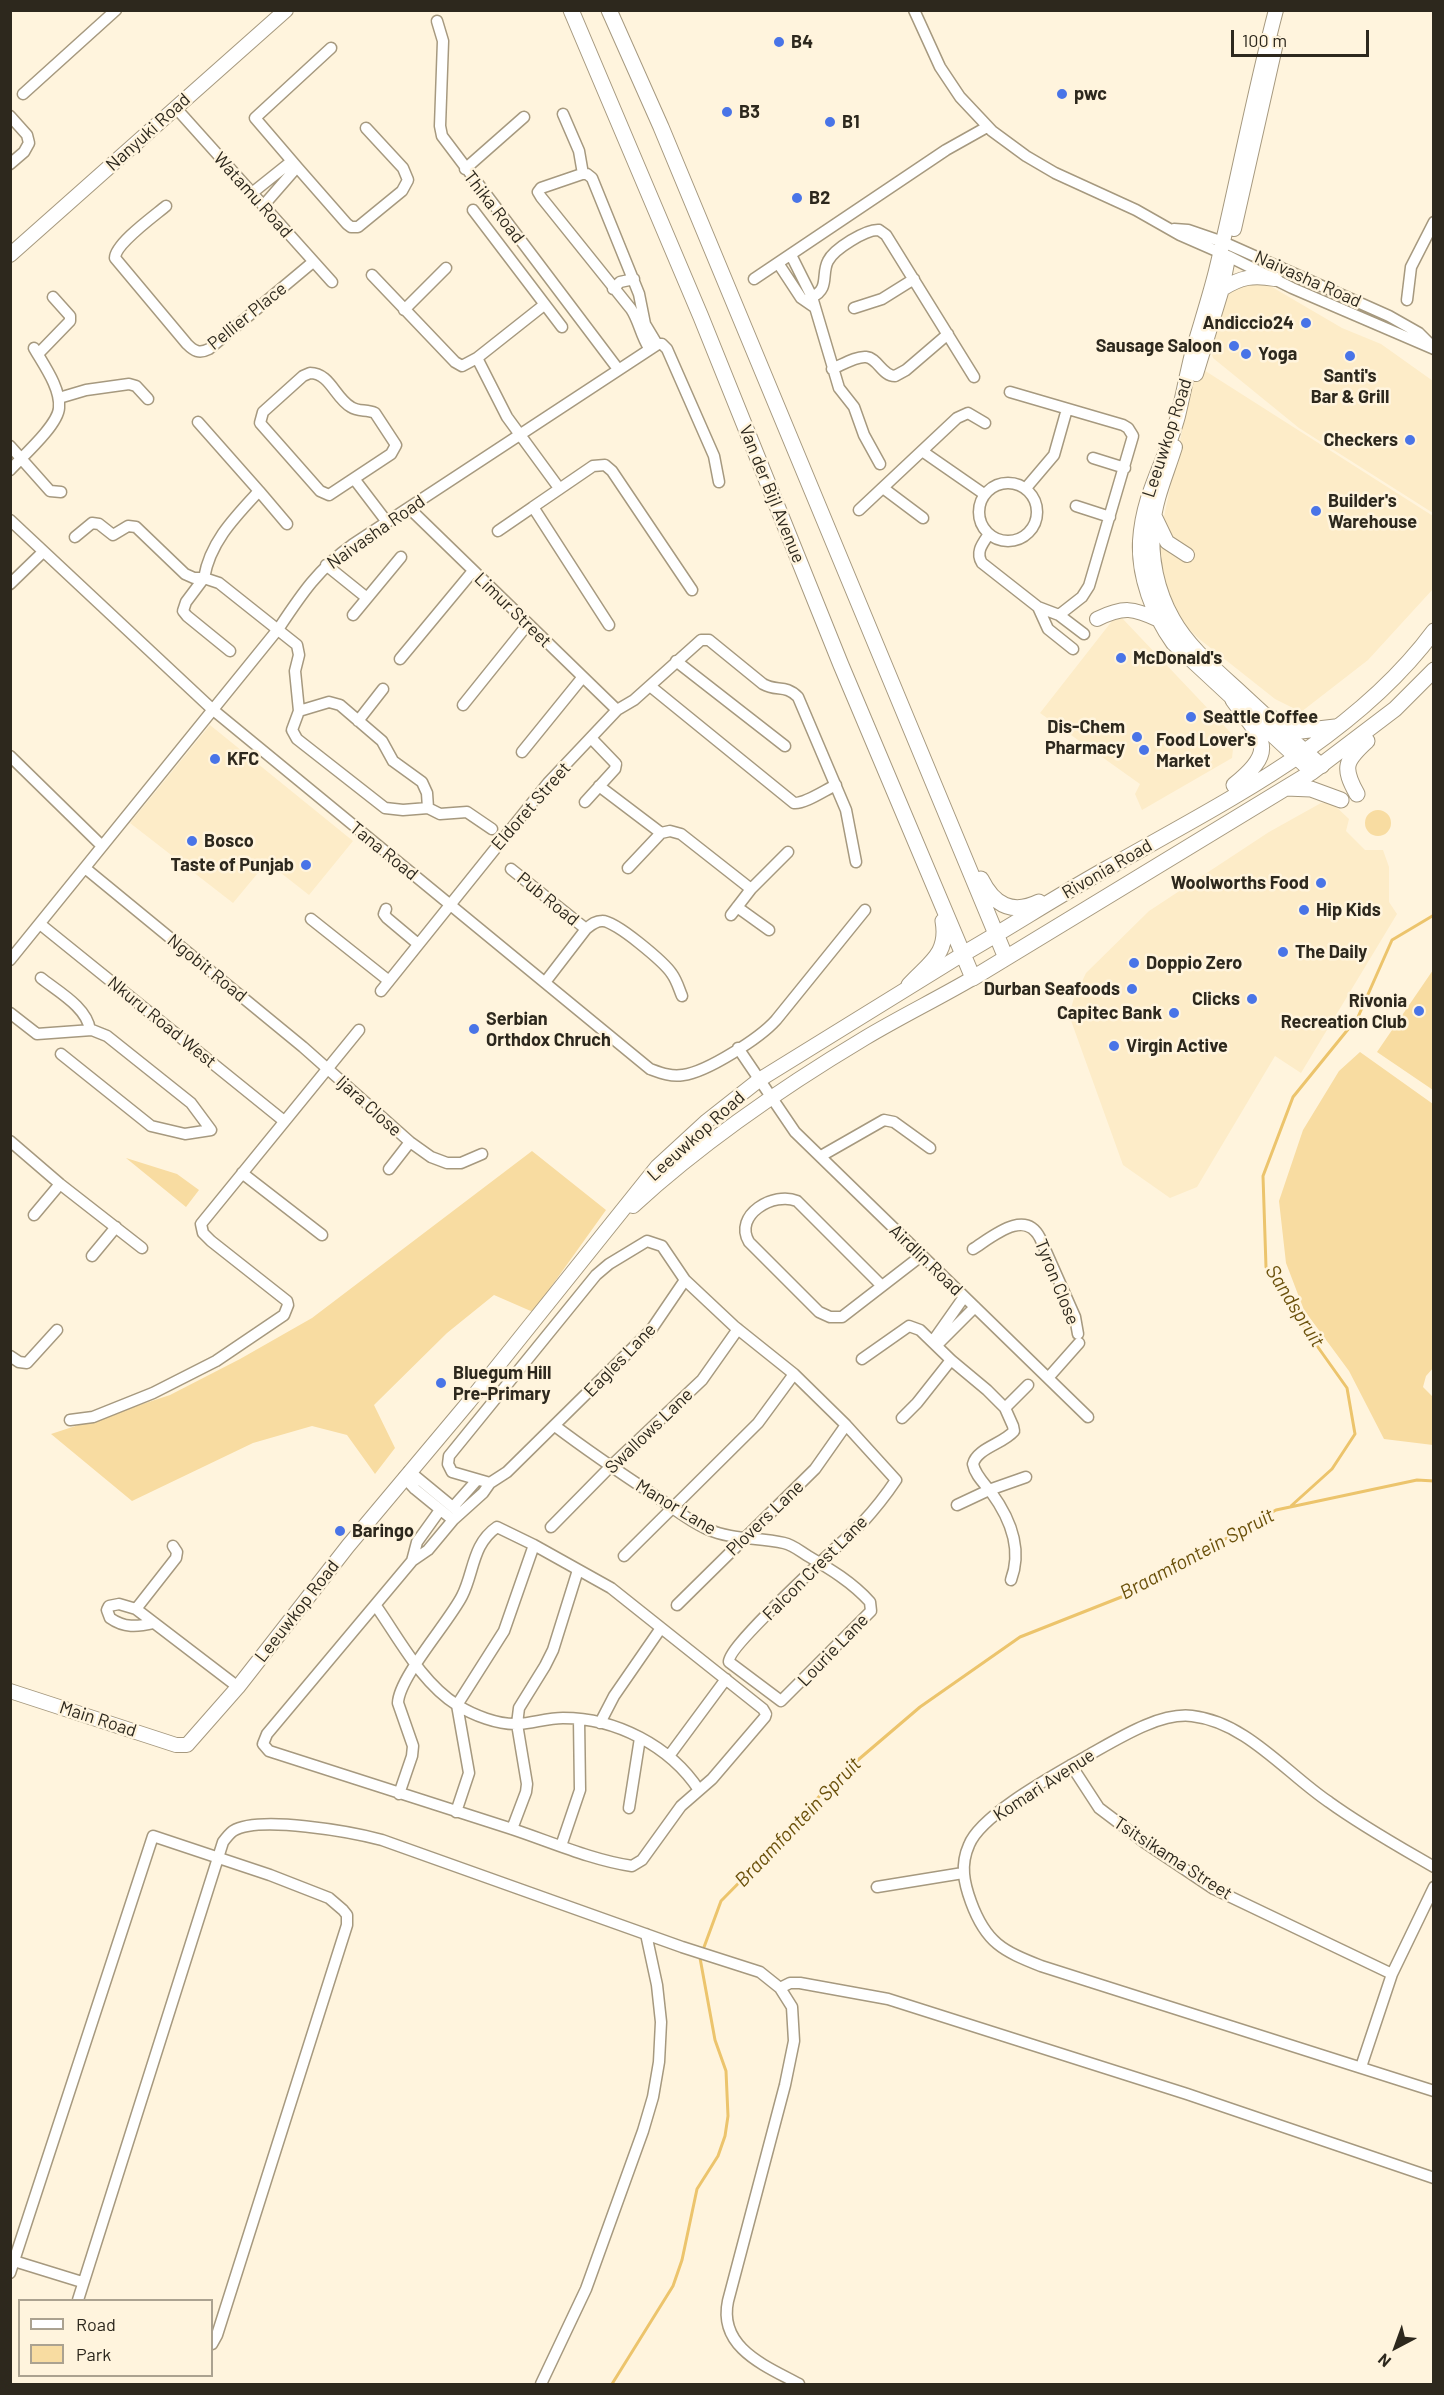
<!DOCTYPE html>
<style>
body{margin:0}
#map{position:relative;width:1444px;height:2395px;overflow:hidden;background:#fff4dd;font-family:Barlow,sans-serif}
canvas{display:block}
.frame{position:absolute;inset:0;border:12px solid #2d281d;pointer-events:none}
.legend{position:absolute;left:18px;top:2299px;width:195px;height:78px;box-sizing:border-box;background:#fff4dd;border:2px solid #aba290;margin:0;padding:8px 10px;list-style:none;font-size:18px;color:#2d281d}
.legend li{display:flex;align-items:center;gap:12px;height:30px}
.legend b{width:30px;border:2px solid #aba290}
.north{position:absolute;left:1366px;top:2317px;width:60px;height:60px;-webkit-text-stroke:4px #fff4dd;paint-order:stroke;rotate:221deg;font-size:16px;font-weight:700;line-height:24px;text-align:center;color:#2d281d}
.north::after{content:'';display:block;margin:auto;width:21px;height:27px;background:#2d281d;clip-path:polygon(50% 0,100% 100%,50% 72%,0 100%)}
.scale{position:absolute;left:1231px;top:30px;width:138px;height:27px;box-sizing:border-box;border:3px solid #2d281d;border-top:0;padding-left:8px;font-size:18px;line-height:21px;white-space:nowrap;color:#2d281d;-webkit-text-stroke:4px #fff4dd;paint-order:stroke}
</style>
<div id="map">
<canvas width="1444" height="2395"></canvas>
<div class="frame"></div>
<ul class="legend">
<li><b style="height:8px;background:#fff"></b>Road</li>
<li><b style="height:16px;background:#f8dca1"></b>Park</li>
</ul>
<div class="north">N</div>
<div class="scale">100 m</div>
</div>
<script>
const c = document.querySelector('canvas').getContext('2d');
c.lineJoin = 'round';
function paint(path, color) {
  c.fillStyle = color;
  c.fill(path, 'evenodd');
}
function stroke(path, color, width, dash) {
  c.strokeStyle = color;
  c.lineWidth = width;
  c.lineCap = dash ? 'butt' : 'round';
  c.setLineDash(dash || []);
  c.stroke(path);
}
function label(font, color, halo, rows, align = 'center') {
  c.font = font + ' Barlow,sans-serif';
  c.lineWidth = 5;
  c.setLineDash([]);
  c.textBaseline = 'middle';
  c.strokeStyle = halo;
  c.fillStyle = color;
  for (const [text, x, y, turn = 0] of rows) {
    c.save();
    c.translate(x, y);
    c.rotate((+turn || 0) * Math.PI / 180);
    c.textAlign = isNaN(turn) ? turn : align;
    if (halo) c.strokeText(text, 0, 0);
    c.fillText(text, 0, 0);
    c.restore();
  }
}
const built = new Path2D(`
 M1260,280l82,48 39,16 52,37v132l-134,-85 -86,-70 -3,-10 19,-60z
 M1196,365l237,151v73l-65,71 -67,52 -26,-13 -77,-61 -17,-17 -16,-38 -7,-38z
 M1122,618l109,115 3,7 -2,18 -90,52 -7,-16 5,-10 -100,-71 72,-92z
 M210,725l143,116 -44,54 -42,-33 -34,41 -103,-80z
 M1321,803h11l17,16 -3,12 19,19h18l6,17v35l8,12 -96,159 -26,-17 -78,131 -27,11 -47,-33 -54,-150 5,-17 12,-25 63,-62 120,-79z`);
const green = new Path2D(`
 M1365 823a13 13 0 1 1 26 0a13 13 0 1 1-26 0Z
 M1433,970v120l-56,-38z
 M1360,1052l73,52 1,263 -8,9 -3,11 10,10v48l-49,-6 -35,-68 -45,-61 -18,-47 -7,-62 24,-71 36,-59z
 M532,1151l74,59 -73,102 -39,-17 -47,38 -73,72 21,43 -20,26 -28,-39 -35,-9 -59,17 -121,58 -81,-67 119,-39 70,-36 72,-41z
 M126,1158l51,16 22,16 -13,17z`);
const stream = new Path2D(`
 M1291,1506l41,-37 23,-35 -8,-46 -37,-52 -44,-69 -3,-91 30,-79 65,-80 34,-77 42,-25
 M612,2384l61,-98 9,-26 15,-71 21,-33 7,-20 3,-20 -2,-45 -11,-31 -15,-82 21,-57 57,-58 53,-60 89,-76 100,-70 109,-43 147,-84 141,-30 17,1`);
const minor = new Path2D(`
 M914,10l26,57 20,30 32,34 34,25 29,17 81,37 44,25 48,21 64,32 142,61
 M437,21l6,20 -3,85 2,10 176,233
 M23,94l93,-84
 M175,107l157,175
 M563,114l16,37 4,23
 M10,116l17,19 2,8 -5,9 -14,12
 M297,167l50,57 4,3h7l44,-36 6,-11 -5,-12 -37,-40
 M465,169l59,-52
 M252,193l40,-32
 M166,206c-12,10 -51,38 -51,52l72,86c7,7 12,10 22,5l104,-87
 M263,206l34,-39 -42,-49 76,-70
 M473,210l89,117
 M1174,229l14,1 35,12 166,74 30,17 15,15
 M791,255l21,42 27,91 15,19 10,28 16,29
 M778,263l23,35 13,9
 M372,275l83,87 7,4 15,-8 67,-53
 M754,279l192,-129 41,-23
 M613,289l7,-7 14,-3
 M812,297c18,-8 9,-23 16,-36 6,-12 38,-32 51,-31l7,5 88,142
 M1407,300l4,-33 23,-45
 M854,308l28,-9 32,-20
 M404,310l42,-42
 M649,348c-8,-12 -10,-27 -18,-39l-90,-112 -3,-5 3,-4 41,-14h5l5,4 47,116 6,30 12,20
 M38,354l32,-33v-5l-17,-19
 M477,358l30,59 52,71
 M832,369c10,-4 24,-13 34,-12 12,1 16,19 29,19l11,-6 42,-36
 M310,373c20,0 25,25 41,34 7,5 16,2 24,6l21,32 -5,9 -62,41 -9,-4 -60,-68 3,-11 40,-36z
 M1010,392l113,33 5,3 5,8 -44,150 -7,11 -23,18
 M59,398l27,-8 43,-6 7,2 12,13
 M10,446l40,45 11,1
 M922,451l62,43
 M1093,458l32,10
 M10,470c13,-14 48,-45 49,-62 2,-20 -16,-44 -25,-60
 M355,480l32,42
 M979 512a29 29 0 1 1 58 0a29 29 0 1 1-58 0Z
 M883,488l40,30
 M1026,488l28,-33 13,-46
 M259,491l28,33
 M1076,506l34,11
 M409,508l208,202
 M859,510l98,-92 11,-5 17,10
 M10,520l202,189 438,360c11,4 21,8 33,6 24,-3 77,-37 93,-55l89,-110
 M498,531l35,-24
 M989,534c-6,9 -14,18 -7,29l56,44 21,8 25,19
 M75,537l17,-14 7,1 14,11 15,-9 8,1 49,47 9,4h10c6,-36 31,-61 55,-87l-61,-69
 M326,565l41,33
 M10,584l33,-32
 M1038,607l10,22 25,20
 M353,615l48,-58
 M609,625l-76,-118 60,-41 12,-1 7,6 80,119
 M230,651l-43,-35 -4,-5 3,-9 18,-24 15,5 78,62 2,10 -4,16 4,40 -7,19 5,9 88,69 18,2 25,-2
 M400,659l73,-88
 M676,661l109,85
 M650,686l144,117c11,1 31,-13 42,-18
 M463,705l65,-81
 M299,711l30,-9 11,3 42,36 11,20 29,21 5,11 1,15 12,6 27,-2 25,17
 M358,721l25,-32
 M522,752l60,-74
 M10,756l92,90
 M599,786l62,47 9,-2 11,3 70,55
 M585,802l30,-33 1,-5 -25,-26
 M85,868l218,179 107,95 21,15 16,6h14l21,-9
 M628,868l33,-35
 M511,869l75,60
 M737,907l32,23
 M386,909l-2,5 3,4 31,26
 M731,915l20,-26 37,-37
 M311,919l78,62
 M40,924l244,197
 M10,960l269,-332c22,-33 39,-59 73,-83l306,-201h4l5,5 47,107 5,26
 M41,978c16,13 46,29 49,52
 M546,981l40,-52c5,-4 9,-8 16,-8 13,-1 63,42 70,53 5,7 7,15 10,22
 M381,991l167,-208 69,-73 17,-10 67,-60h8l54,44c14,8 22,0 35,13l48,113 10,52
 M10,1013l27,21 55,-4 15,6 84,67 20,27 -26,4 -34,-8 -90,-72
 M738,1048l57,84 293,285
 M10,1141l50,43 82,64
 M821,1156l63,-36 10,2 36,26
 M389,1169l21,-27
 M242,1173l80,62
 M34,1215l26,-31
 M973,1249c19,-12 52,-41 67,-11l35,79 3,17
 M92,1256l24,-29
 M882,1286l-85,-85c-23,-10 -64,14 -48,41l70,70 11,5h12l79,-61
 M933,1341l31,-44
 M937,1345l38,-38
 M10,1356l9,6 8,1 30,-33
 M862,1359l47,-33 11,4 31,30
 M1048,1378l31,-35
 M1005,1408l8,18 1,5c-11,13 -37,17 -41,33 2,11 11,19 18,28 19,26 32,56 20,88
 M902,1418l15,-15 34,-43 36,30 18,18 23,-23
 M70,1420l23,-3 60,-24 63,-32 68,-46 4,-10 -1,-4 -76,-60 -8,-8 -2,-9 158,-194
 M409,1471l51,42
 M404,1477l11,12 38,31
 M490,1483l-38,-11 -4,-8 1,-8 147,-181 13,-11 38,-23 15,5 23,34 49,46 60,48 52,51 50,55c-10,15 -22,30 -34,43 -19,19 -135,123 -133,139l52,39 90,-90 -1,-9c-18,-20 -40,-33 -62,-46 -8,-5 -15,-11 -24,-13 -26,-6 -52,-3 -77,-14 -18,-8 -34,-21 -50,-32 -35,-23 -69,-46 -102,-71
 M957,1505l32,-15 37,-13
 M453,1507l24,-27
 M551,1527l59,-60 92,-87 36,-51
 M624,1556l134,-133 36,-49
 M412,1561l5,-19 23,-32
 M677,1605l138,-136 31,-44
 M376,1606c24,34 45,76 81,99 16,10 41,20 61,19 15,-1 30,-6 45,-6 53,0 107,28 136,72
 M136,1609l40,-51 1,-6 -4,-6
 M154,1623c-17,4 -30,5 -44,-5l-3,-8 2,-4 10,-2 17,5 102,78
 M600,1723l14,-27 47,-68
 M669,1756l57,-77
 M1071,1765l28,43 45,34 70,47 178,85
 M399,1794l13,-38 1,-10 -15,-43c1,-26 51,-81 64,-107 12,-23 10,-52 35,-69l37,18 77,43 152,121 3,5 -1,3 -53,62 -31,27 -39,54 -10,6c-41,-6 -83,-25 -123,-38 -80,-25 -160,-51 -240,-77l-6,-7 4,-10 145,-173 16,-11 25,-30 30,-27 7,-10 17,-11 144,-142 34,-50
 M629,1808l11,-70
 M456,1812l13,-39 -12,-68 47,-74 30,-86
 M512,1829l14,-37 1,-8 -10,-60 2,-16 26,-42 8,-16 25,-80
 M561,1846l19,-56 -1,-71
 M1434,1867c-36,-21 -72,-41 -105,-65 -43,-29 -83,-80 -137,-86 -33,-4 -76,24 -105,40 -29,17 -106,58 -118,89 -9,20 -5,38 2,57 15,41 32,49 70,64l393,125
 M877,1887l86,-14
 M780,1988l10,-5h10l88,16 299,95 247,84
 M1361,2067l31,-93 42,-87
 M14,2261l68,21
 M10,2273l143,-437 117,39 59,23 14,12 4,5v10l-130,410 -5,9
 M78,2300l145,-458c3,-4 6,-8 10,-11 26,-16 119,1 149,9l300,107 78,25 20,16 12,19 2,34 -9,44 -57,216c-10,47 38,65 71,83
 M541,2384l45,-95 57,-158 10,-34 6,-35 2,-40 -4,-37 -11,-51`);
const tertiary = new Path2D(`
 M1276,10c-23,87 -39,175 -60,261 -7,28 -16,55 -24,83 -5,20 -9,41 -14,62 -12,45 -35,76 -38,125 -2,35 13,74 33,102l139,129
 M1234,229l42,-186
 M10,255l276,-245
 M1222,289c19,-12 31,-14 53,-10
 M1196,374l26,-85 5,-26
 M1175,447c-8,26 -20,52 -22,79 -3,31 4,65 20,93 15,27 41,49 64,70 28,26 56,52 85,77
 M1155,517l12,25 20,13
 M1097,619c27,-13 36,-11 62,1
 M633,1206c71,-65 150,-119 232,-168 35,-21 72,-39 108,-60
 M10,1691l166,54h11l51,-58 110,-141 120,-143 189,-236 50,-46 52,-41 204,-126`);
const secondary = new Path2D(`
 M571,10l130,307 140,348 132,313 339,-206 83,-63 39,-39
 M609,10l52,117 345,831
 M1233,700c29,40 46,49 1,85
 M1265,715l36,16 34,-4
 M1286,788l25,1 30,11
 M1357,794c-15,-27 -12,-33 10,-53
 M981,879c13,26 31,36 58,23
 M963,954c49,-28 96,-59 145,-86 114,-65 246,-129 326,-237
 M909,985c20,-22 40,-31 34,-64`);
const markers = [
 [779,42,6,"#4974e7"],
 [1062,94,6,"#4974e7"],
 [727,112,6,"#4974e7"],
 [830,122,6,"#4974e7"],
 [797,198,6,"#4974e7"],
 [1306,323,6,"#4974e7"],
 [1234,346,6,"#4974e7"],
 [1246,354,6,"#4974e7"],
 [1350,356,6,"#4974e7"],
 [1410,440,6,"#4974e7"],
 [1316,511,6,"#4974e7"],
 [1121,658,6,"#4974e7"],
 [1191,717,6,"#4974e7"],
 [1137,737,6,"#4974e7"],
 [1144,750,6,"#4974e7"],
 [215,759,6,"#4974e7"],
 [192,841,6,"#4974e7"],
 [306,865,6,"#4974e7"],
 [1321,883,6,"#4974e7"],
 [1304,910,6,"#4974e7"],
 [1283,952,6,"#4974e7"],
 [1134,963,6,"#4974e7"],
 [1132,989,6,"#4974e7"],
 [1252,999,6,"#4974e7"],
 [1419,1011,6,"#4974e7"],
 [1174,1013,6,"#4974e7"],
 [474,1029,6,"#4974e7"],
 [1114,1046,6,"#4974e7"],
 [441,1383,6,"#4974e7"],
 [340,1531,6,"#4974e7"]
];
const poiNames = [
 ["B4",791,42],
 ["pwc",1074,94],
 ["B3",739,112],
 ["B1",842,122],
 ["B2",809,198],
 ["Andiccio24",1294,323,"right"],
 ["Sausage Saloon",1222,346,"right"],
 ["Yoga",1258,354],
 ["Santi's",1350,376,"center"],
 ["Bar & Grill",1350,397,"center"],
 ["Checkers",1398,440,"right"],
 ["Builder's",1328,501],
 ["Warehouse",1328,522],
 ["McDonald's",1133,658],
 ["Seattle Coffee",1203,717],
 ["Dis-Chem",1125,727,"right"],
 ["Pharmacy",1125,748,"right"],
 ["Food Lover's",1156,740],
 ["Market",1156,761],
 ["KFC",227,759],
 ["Bosco",204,841],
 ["Taste of Punjab",294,865,"right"],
 ["Woolworths Food",1309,883,"right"],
 ["Hip Kids",1316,910],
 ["The Daily",1295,952],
 ["Doppio Zero",1146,963],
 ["Durban Seafoods",1120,989,"right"],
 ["Clicks",1240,999,"right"],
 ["Rivonia",1407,1001,"right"],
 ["Recreation Club",1407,1022,"right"],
 ["Capitec Bank",1162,1013,"right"],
 ["Serbian",486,1019],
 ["Orthdox Chruch",486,1040],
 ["Virgin Active",1126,1046],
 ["Bluegum Hill",453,1373],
 ["Pre-Primary",453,1394],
 ["Baringo",352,1531]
];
const streetNames = [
 ["Nanyuki Road",148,132,-42],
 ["Watamu Road",253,195,48],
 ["Thika Road",494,207,52],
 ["Naivasha Road",1308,279,24],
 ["Pellier Place",247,316,-39],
 ["Leeuwkop Road",1167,438,-72],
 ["Van der Bijl Avenue",772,494,68],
 ["Naivasha Road",376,532,-35],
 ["Limur Street",513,610,44],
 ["Eldoret Street",531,806,-49],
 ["Tana Road",384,851,39],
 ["Rivonia Road",1107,869,-30],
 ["Pub Road",548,899,39],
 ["Ngobit Road",207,968,39],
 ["Nkuru Road West",162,1022,39],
 ["Ijara Close",369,1106,42],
 ["Leeuwkop Road",696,1136,-42],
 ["Airdlin Road",926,1260,44],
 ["Tyron Close",1057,1282,68],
 ["Eagles Lane",620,1360,-46],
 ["Swallows Lane",649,1431,-44],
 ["Manor Lane",676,1507,31],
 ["Plovers Lane",765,1518,-44],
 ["Falcon Crest Lane",815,1568,-45],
 ["Leeuwkop Road",297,1611,-52],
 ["Lourie Lane",833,1650,-46],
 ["Main Road",98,1719,18],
 ["Komari Avenue",1044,1785,-33],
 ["Tsitsikama Street",1173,1858,33]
];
const waterNames = [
 ["Sandspruit",1295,1306,58],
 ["Braamfontein Spruit",1197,1554,-28],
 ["Braamfontein Spruit",798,1822,-46]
];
paint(built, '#fdecc8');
paint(green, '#f8dca1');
stroke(stream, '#ecc46c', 3);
stroke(minor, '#a6997f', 13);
stroke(tertiary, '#a6997f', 16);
stroke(secondary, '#a6997f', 17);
stroke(minor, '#fff', 10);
stroke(tertiary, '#fff', 14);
stroke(secondary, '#fff', 15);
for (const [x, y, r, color] of markers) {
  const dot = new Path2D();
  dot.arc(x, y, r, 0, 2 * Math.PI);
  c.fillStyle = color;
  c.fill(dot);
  stroke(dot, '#fff4dd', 2);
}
label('bold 18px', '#2d281d', '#fff4dd', poiNames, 'left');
label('18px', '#2d281d', '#fff4dd', streetNames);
label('italic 20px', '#6b510b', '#fff4dd', waterNames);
</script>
